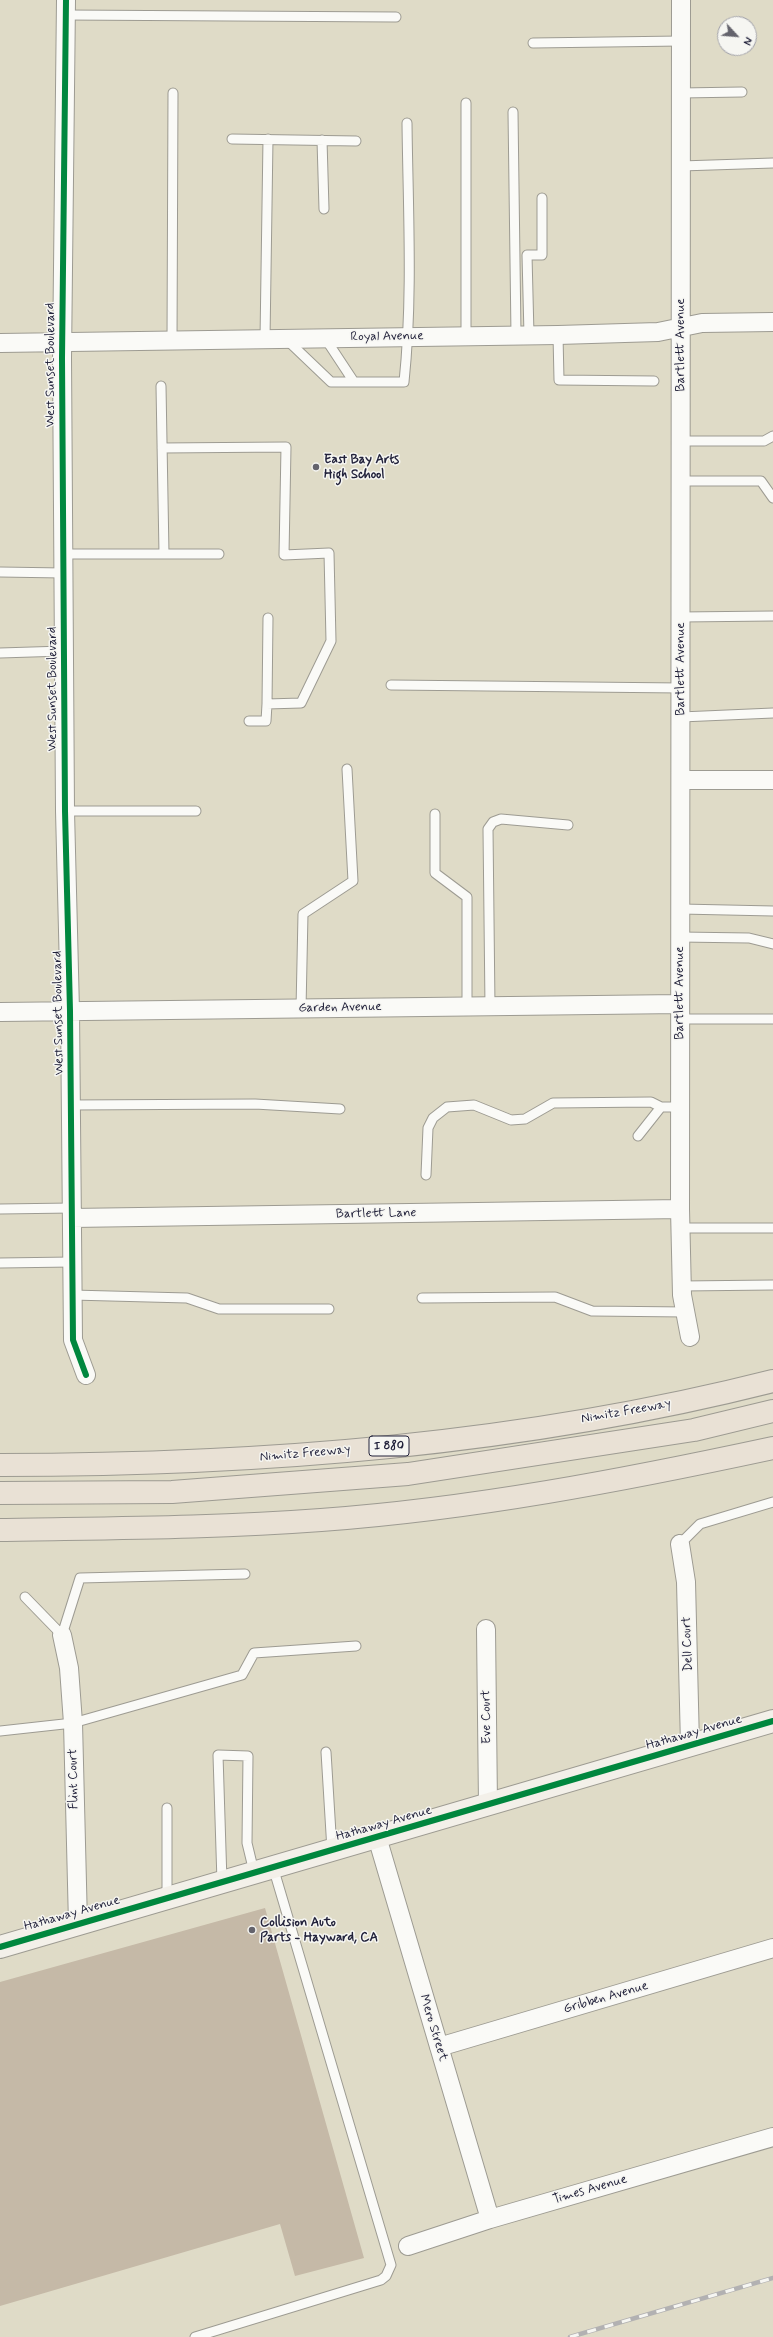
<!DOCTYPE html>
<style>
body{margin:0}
#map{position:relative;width:773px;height:2337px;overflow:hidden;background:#dfdbc7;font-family:Mynerve,sans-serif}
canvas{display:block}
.north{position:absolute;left:717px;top:16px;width:40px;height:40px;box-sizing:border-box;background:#f6f6f2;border:1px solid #a1a1a9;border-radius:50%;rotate:116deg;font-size:11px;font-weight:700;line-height:16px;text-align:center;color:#22223b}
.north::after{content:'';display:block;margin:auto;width:14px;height:18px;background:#64636c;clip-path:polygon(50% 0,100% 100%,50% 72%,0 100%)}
</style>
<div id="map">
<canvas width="773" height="2337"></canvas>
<div class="north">N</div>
</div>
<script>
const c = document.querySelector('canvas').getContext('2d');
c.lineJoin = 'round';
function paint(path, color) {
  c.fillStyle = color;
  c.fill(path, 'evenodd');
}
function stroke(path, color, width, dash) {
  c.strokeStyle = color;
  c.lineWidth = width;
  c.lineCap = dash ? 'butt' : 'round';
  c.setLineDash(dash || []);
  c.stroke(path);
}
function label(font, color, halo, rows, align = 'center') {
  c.font = font + ' Mynerve,sans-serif';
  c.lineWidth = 3;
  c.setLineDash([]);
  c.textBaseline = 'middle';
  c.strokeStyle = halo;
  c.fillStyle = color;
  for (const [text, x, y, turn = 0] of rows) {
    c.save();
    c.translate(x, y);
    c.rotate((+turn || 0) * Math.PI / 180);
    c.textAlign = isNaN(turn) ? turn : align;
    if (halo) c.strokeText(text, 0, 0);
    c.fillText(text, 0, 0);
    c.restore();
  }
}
const building = new Path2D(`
 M265,1908l99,350 -69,18 -15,-52 -280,82v-324z`);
const lane = new Path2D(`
 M65,15l331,2
 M533,43l148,-2
 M681,93l61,-1
 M513,112l3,223
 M232,139l124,2
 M322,140l2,69
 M681,166l92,-3
 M529,335l-2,-80h15v-57
 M558,335l1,45 95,1
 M466,336v-233
 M325,338l29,44h50c9,-86 4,-173 3,-259
 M265,339l3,-200
 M287,340l44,42h23
 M172,341l1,-248
 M161,386l3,168
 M681,441h83l9,-5
 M162,448l124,-1 -2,108 45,-2 2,88 -30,62 -34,1 1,-86
 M681,481h80l12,17
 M63,554h156
 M0,572l63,1
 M681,617l92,-1
 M0,653l64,-2
 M391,685l290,3
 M681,717l92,-4
 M249,721h17l1,-17
 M65,811h131
 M435,814v59l32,24v110
 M681,909l92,2
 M680,937l69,1 24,6
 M490,1007l-2,-178 5,-7 8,-3 67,6
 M301,1009l2,-95 50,-33 -6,-112
 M680,1019h93
 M71,1105l184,-1 85,5
 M638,1136l23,-29
 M426,1175l2,-47 5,-10 14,-11 27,-2 37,15 14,-1 28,-16 98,-1 10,5h19
 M0,1209l72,-1
 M681,1228h92
 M0,1263l72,-1
 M682,1286l91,-1
 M72,1295l115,3 32,11h110
 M422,1298l133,-1 37,14 94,1
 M680,1544l20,-20 73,-22
 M25,1597l37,38
 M62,1635l18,-57 165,-4
 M0,1731l73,-8 169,-48 12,-22 102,-7
 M326,1752l6,98
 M167,1808v90
 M222,1882l-4,-127 30,1 -1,87 7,29
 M195,2337l186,-57 5,-4 5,-11 -118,-398`);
const street = new Path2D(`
 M66,0l-4,358 3,453 5,200 3,329 13,35
 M681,0l-1,1209 2,86 8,42
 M0,343l558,-8 100,-3 44,-9 71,-1
 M681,780h92
 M0,1012l680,-8
 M72,1218l608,-9
 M680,1544l6,38 4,163
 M486,1629l2,176
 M62,1635l7,33 4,55 5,201
 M377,1837l113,382
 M439,2047l334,-99
 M408,2246l82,-27 283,-82`);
const secondary = new Path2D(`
 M0,1947l773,-226`);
const highway = new Path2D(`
 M0,1465c259,0 521,-20 773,-84
 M0,1493l172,-1 236,-18 286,-44 79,-19
 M0,1530c107,-2 214,-2 321,-10 152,-11 303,-40 452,-72`);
const rail = new Path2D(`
 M570,2337l203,-59`);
const cycleway = new Path2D(`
 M66,0l-4,358 3,453 5,200 3,329 13,35
 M0,1947l773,-226`);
const markers = [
 [316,467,4,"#64636c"],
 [252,1930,4,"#64636c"]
];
const shields = [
 [389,1446,40]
];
const shieldNames = [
 ["I 880",389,1446]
];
const streetNames = [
 ["Royal Avenue",387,337,-1],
 ["Bartlett Avenue",681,345,-90],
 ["West Sunset Boulevard",51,365,-90],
 ["Bartlett Avenue",681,669,-90],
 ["West Sunset Boulevard",53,689,-90],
 ["Bartlett Avenue",680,993,-90],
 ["Garden Avenue",340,1008,-1],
 ["West Sunset Boulevard",59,1013,-91],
 ["Bartlett Lane",376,1214,-1],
 ["Nimitz Freeway",626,1412,-10],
 ["Nimitz Freeway",305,1454,-5],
 ["Dell Court",688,1644,-92],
 ["Eve Court",487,1717,-91],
 ["Hathaway Avenue",694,1733,-16],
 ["Flint Court",74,1779,-91],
 ["Hathaway Avenue",384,1824,-16],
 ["Hathaway Avenue",72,1914,-16],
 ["Gribben Avenue",606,1998,-16],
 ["Mero Street",433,2028,73],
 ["Times Avenue",590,2190,-16]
];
const poiNames = [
 ["East Bay Arts",324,460],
 ["High School",324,475],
 ["Collision Auto",260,1923],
 ["Parts - Hayward, CA",260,1938]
];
paint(building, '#c5b9a7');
stroke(lane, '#9d9b92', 11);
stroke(street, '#9d9b92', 20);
stroke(secondary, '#9d9b92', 24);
stroke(highway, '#9d9b92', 24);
stroke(lane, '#fafaf7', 9);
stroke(street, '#fafaf7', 18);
stroke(secondary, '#f3f0e9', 22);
stroke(highway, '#e9e1d5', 22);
stroke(rail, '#b2b1b2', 4.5);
stroke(rail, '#f6f6f2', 3, [9]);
stroke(cycleway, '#00873e', 6);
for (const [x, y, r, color] of markers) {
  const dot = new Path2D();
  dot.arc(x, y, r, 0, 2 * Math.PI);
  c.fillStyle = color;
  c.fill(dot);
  stroke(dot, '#f6f6f2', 1.5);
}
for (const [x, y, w] of shields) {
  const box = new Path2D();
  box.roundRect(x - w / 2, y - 10, w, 20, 3);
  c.fillStyle = '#f6f6f2';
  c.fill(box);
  stroke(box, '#22223b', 1);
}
label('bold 12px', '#22223b', null, shieldNames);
label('13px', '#22223b', '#f6f6f2', streetNames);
label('bold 13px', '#22223b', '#f6f6f2', poiNames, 'left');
</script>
